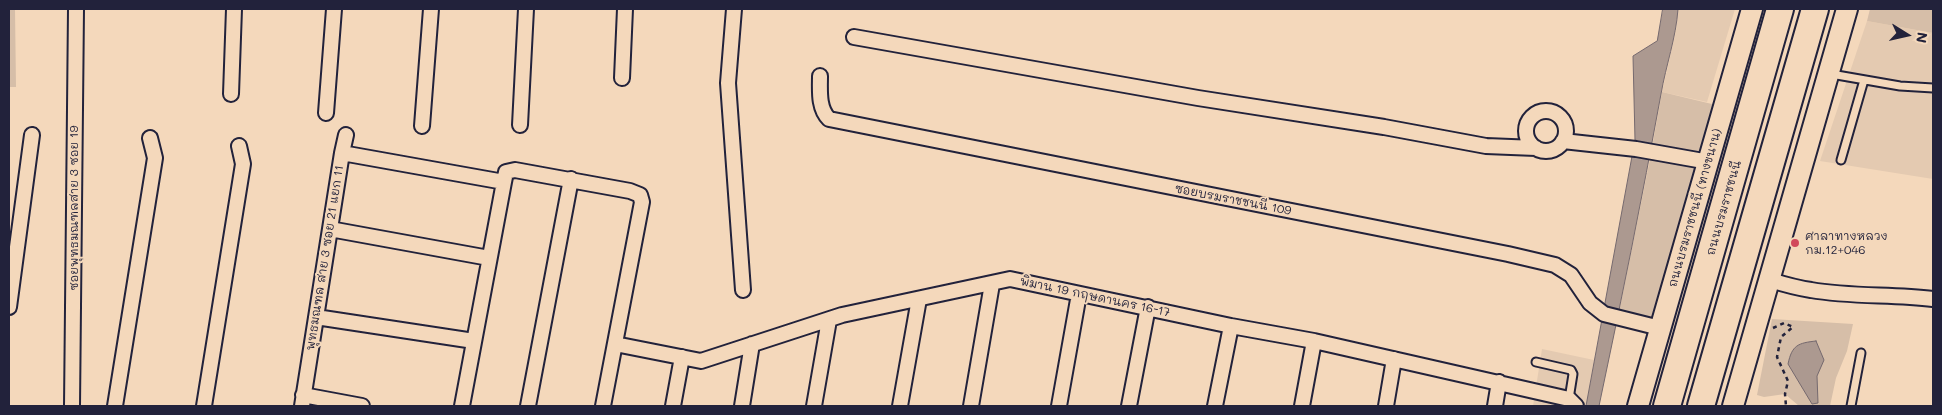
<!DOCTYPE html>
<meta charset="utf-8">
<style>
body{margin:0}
#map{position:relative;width:1942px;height:415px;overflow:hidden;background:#f4d8bb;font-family:Mali,sans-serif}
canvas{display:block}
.frame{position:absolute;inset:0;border:10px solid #22223b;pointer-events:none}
.north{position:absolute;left:1882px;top:10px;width:50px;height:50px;-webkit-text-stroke:4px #f4d8bb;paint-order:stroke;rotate:100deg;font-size:14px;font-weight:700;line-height:20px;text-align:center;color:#22223b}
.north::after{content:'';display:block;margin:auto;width:18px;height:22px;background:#22223b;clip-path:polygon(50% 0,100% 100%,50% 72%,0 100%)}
</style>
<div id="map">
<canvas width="1942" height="415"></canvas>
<div class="frame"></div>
<div class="north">N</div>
</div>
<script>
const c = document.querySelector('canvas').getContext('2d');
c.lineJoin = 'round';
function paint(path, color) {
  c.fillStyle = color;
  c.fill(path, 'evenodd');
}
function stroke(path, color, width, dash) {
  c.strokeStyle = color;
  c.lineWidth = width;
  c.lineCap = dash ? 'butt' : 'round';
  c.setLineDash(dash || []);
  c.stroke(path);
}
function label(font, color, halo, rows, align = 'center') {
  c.font = font + ' Mali,"Playpen Sans Thai",sans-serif';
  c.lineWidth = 4;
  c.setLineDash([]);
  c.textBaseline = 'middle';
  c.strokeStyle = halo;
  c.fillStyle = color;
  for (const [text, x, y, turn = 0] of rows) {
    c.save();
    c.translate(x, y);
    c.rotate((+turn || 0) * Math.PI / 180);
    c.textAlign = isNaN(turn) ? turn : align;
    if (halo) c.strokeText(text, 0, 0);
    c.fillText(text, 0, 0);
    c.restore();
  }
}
const built = new Path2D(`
 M1678,9h57l-28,93 -45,-10 14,-61z
 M1867,21l66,12v146l-113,-18z
 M1542,349l52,11 -8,46h-53z`);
const green = new Path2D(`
 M9,9h6l1,78h-7z
 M1870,9h63v24l-66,-12z
 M1662,92l54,13 -62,215 -35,-8 30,-148z
 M1772,319l81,5 -6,27 -11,27 -6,28h-31l-14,-12 -21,3 -7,-2z`);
const water = new Path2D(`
 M1663,9h15c-2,29 -12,56 -17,85 -19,105 -40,208 -62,312h-13l49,-266 -2,-84 24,-15z
 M1816,341l8,19 -7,16 1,27 -6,1 -24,-40c4,-19 10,-21 28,-23z`);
const path = new Path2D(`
 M1773,328l11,-5 9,4 -12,10 -4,20 11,24 -3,13 1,12`);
const lane = new Path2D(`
 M1831,74l69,12 33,2
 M1841,160l23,-80
 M1536,362l35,8 2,4 -4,25
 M1851,406l10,-53`);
const street = new Path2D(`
 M734,9l-6,74 15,207
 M854,37l344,61 186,29 102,19 50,2
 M820,76c0,14 -2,32 9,43l679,135 47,11 16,10 19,28 14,11 56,14
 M622,78l3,-69
 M231,94l3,-85
 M1526 131a20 20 0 1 1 40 0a20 20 0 1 1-40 0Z
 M326,113l8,-104
 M520,125l6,-116
 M422,126l9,-117
 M1563,141l73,8 73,13
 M342,153l4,-18
 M330,229l159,29
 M1770,280c13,4 27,8 41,10 40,7 82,4 122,9
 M9,307l23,-172
 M316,317l158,24
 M615,344l86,17 141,-46 168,-36 221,47 83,15 255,58 7,7
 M303,395l59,11
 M72,406l4,-397
 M115,406l40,-248 -5,-20
 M204,406l39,-242 -4,-18
 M302,406l40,-253 162,29
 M462,406l42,-224 2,-10 9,-2 115,21 10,4 2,7 -39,204
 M528,406l43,-227
 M673,406l9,-49
 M742,406l10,-62
 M814,406l15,-86
 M900,406l19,-107
 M971,406l21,-122
 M1059,406l20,-112
 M1129,406l19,-99
 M1215,406l16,-80
 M1302,406l12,-65
 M1386,406l8,-47
 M1495,406l4,-24`);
const secondary = new Path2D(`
 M1638,406l114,-397
 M1733,406l114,-397`);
const highway = new Path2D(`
 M1667,406l113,-397
 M1701,406l114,-397`);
const markers = [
 [1795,243,5,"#d1495b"]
];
const streetNames = [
 ["ซอยบรมราชชนนี 109",1233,200,11],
 ["ซอยพุทธมณฑลสาย 3 ซอย 19",74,208,-90],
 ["ถนนบรมราชชนนี (ทางขนาน)",1695,208,-74],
 ["ถนนบรมราชชนนี",1724,208,-74],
 ["พุทธมณฑล สาย 3 ซอย 21 แยก 11",325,258,-81],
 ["พิมาน 19 กฤษดานคร 16-17",1095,297,12]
];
const poiNames = [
 ["ศาลาทางหลวง",1805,236],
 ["กม.12+046",1805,250]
];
paint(built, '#e4cab1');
paint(green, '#d6bea8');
paint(water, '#ac9990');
stroke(water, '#75696e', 1);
stroke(lane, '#22223b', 11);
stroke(street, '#22223b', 18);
stroke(secondary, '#22223b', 24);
stroke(highway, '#22223b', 30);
stroke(path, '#22223b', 2.5, [4, 4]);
stroke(lane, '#f4d8bb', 7);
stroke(street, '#f4d8bb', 14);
stroke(secondary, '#f4d8bb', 20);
stroke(highway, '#f4d8bb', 26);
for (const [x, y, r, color] of markers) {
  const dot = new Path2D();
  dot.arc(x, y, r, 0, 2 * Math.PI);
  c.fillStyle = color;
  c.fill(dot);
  stroke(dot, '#f4d8bb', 2);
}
label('12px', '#22223b', '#f4d8bb', streetNames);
label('12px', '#22223b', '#f4d8bb', poiNames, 'left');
</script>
